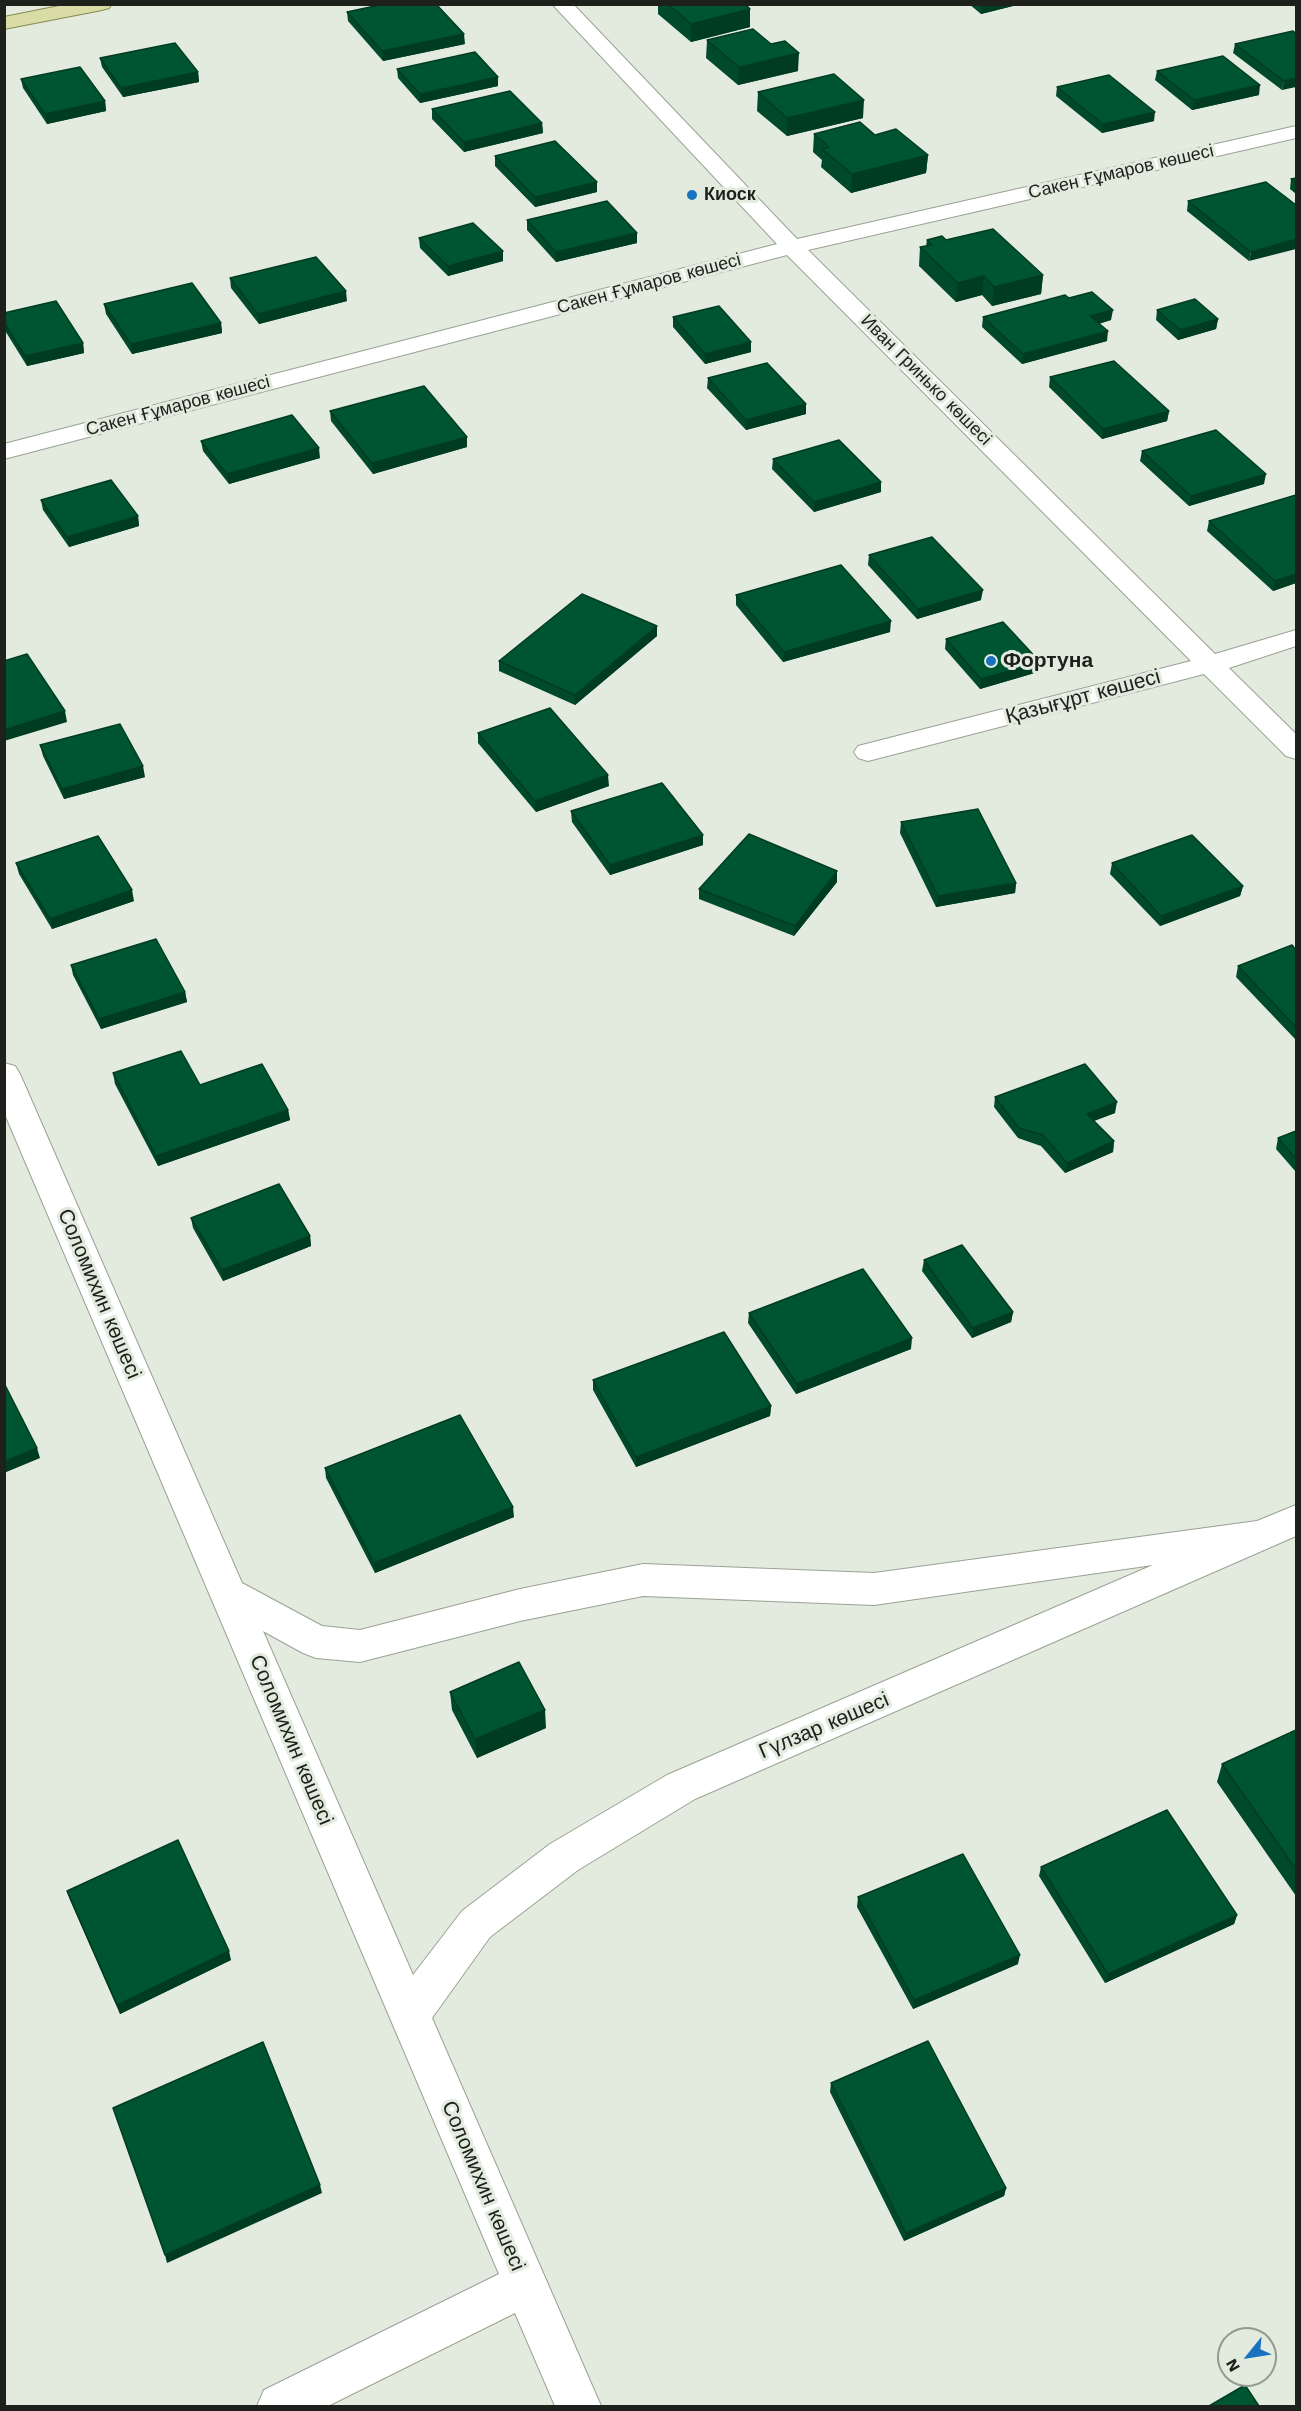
<!DOCTYPE html>
<meta charset="utf-8">
<style>
body{margin:0}
#map{position:relative;width:1301px;height:2411px;overflow:hidden;background:#e2ebdd;font-family:"Work Sans",sans-serif}
canvas{display:block}
.frame{position:absolute;inset:0;border:6px solid #1d201b;pointer-events:none}
.north{position:absolute;left:1217px;top:2327px;width:60px;height:60px;box-sizing:border-box;background:#e2ebdd;border:2px solid #939a8f;border-radius:50%;rotate:240deg;font-size:16px;font-weight:700;line-height:24px;text-align:center;color:#1d201b}
.north::after{content:'';display:block;margin:auto;width:21px;height:27px;background:#1a71bf;clip-path:polygon(50% 0,100% 100%,50% 72%,0 100%)}
</style>
<div id="map">
<canvas width="1301" height="2411"></canvas>
<div class="frame"></div>
<div class="north">N</div>
</div>
<script>
const c = document.querySelector('canvas').getContext('2d');
c.lineJoin = 'round';
function stroke(path, color, width, dash) {
  c.strokeStyle = color;
  c.lineWidth = width;
  c.lineCap = dash ? 'butt' : 'round';
  c.setLineDash(dash || []);
  c.stroke(path);
}
function paint(path, color) {
  c.fillStyle = color;
  c.fill(path, 'evenodd');
}
function label(font, color, halo, rows, align = 'center') {
  c.font = font + ' "Work Sans",sans-serif';
  c.lineWidth = 6;
  c.setLineDash([]);
  c.textBaseline = 'middle';
  c.strokeStyle = halo;
  c.fillStyle = color;
  for (const [text, x, y, turn = 0] of rows) {
    c.save();
    c.translate(x, y);
    c.rotate((+turn || 0) * Math.PI / 180);
    c.textAlign = isNaN(turn) ? turn : align;
    if (halo) c.strokeText(text, 0, 0);
    c.fillText(text, 0, 0);
    c.restore();
  }
}
const minor = new Path2D(`
 M552,4h21l224,235 499,-113v12l-488,112 407,404 81,-24v16l-67,22 67,66v25l-10,-3 -82,-82 -336,87 -10,-3 -4,-6 4,-6 333,-85 -404,-406 -783,204v-15l773,-200z
 M4,1063l11,3 5,8 222,509 80,43 38,4 160,-41 123,-25 231,9 383,-52 39,-16v31l-601,263 -117,71 -88,67 -58,81 169,388h-46l-40,-93 -187,93h-71l7,-16 235,-116 -495,-1162zM1153,1565l-486,210 -117,69 -88,67 -49,64 -150,-344 40,22 13,5 44,4 160,-41 123,-25 231,9z`);
const major = new Path2D(`
 M69,4h43l-3,4 -7,2 -98,19v-12z`);
const wall = new Path2D(`
 M658,4h87l5,23 -59,15 -33,-28z
 M969,4h52l-40,10z
 M347,12l118,32 -82,17 -35,-40z
 M1296,34l-14,56 -49,-37 2,-9z
 M707,40l91,31 -60,14 -32,-27z
 M100,58l98,14 1,10 -76,15 -21,-30z
 M397,69l101,17 -78,17 -22,-25z
 M1157,71l102,24 -67,15 -37,-30z
 M21,79l84,22 1,10 -59,13 -24,-36z
 M1057,87l97,34 -52,12 -46,-37z
 M758,92l105,26 -76,18 -30,-25z
 M432,109l110,14 1,10 -79,19 -32,-33z
 M814,134l61,1 53,20 -2,18 -75,20 -30,-26 1,-7 -9,-8z
 M495,156l102,26v10l-62,15 -40,-41z
 M1296,178v16l-6,-5 1,-10z
 M1266,182l-17,79 -62,-50 1,-10z
 M527,220l110,13v10l-81,19 -29,-32z
 M419,238l84,23 -55,15 -28,-28z
 M927,240h19l97,35 -2,19 -49,12 -10,-11 -26,7 -37,-36 1,-19 6,-1z
 M230,278l117,23 -88,23 -28,-36z
 M1069,298l42,22 -12,4 8,17 -85,23 -40,-37 1,-10z
 M104,304l117,19 1,10 -90,21 -26,-40z
 M1157,310l61,9 -2,10 -38,11 -22,-20z
 M4,313l79,30 1,10 -57,13 -23,-37z
 M673,317l78,25v10l-46,12 -32,-37z
 M1050,377l119,34 -2,10 -65,18 -53,-52z
 M708,378l98,36 -60,16 -39,-42z
 M330,411l137,36 -94,27 -42,-53z
 M201,441l119,17 -91,26 -26,-33z
 M1142,451l122,33 -75,22 -49,-45z
 M773,459l108,33 -67,20 -42,-43z
 M1296,495v88l-23,8 -66,-60 2,-10z
 M41,500l97,16 1,10 -70,21 -26,-37z
 M869,555l112,45 -64,19 -49,-54z
 M736,595l154,37 -107,30 -47,-57z
 M657,626v10l-82,69 -76,-34v-10z
 M946,639l92,33 -58,17 -35,-40z
 M478,733l131,53 -73,26 -58,-69z
 M40,745l105,32 -81,22 -21,-43z
 M571,811l132,34 -93,30 -38,-53z
 M901,822l115,61 -1,10 -79,14 -36,-74z
 M16,863l118,38 -82,28 -33,-55z
 M1112,863l131,23 -3,10 -80,30 -50,-52z
 M837,882l-43,54 -95,-37v-10z
 M1296,950v90l-60,-63 2,-11z
 M71,965l114,27 2,10 -86,27 -28,-54z
 M113,1073l87,12 88,25 2,10 -132,46 -43,-82z
 M995,1097l120,16 -21,8 20,20 -1,11 -48,21 -24,-27 -23,-8 -24,-31z
 M1296,1131v41l-20,-23 2,-11z
 M191,1218l119,18 1,10 -88,35 -30,-53z
 M924,1260l89,52 -2,10 -39,16 -50,-67z
 M749,1313l162,36 -115,45 -48,-71z
 M593,1380l178,26 -1,10 -134,51 -43,-77z
 M325,1468l189,49 -139,56 -49,-95z
 M450,1692l96,36 -69,30 -25,-48z
 M1296,1730v166l-79,-114 5,-18z
 M1041,1867l196,48 -3,9 -129,59 -66,-107z
 M67,1891l164,69 -111,54 -50,-114z
 M858,1897l160,67 -105,45 -56,-102z
 M831,2083l175,105 -2,8 -100,45 -74,-149z`);
const shadedWall = new Path2D(`
 M982,4h39l-40,10z
 M750,9v18l-59,15v-18z
 M464,34l1,10 -82,17 -1,-10z
 M799,53l-1,18 -60,14 1,-18z
 M198,72l1,10 -76,15 -2,-9z
 M498,77v9l-78,17v-9z
 M1296,78v9l-14,3 2,-9z
 M1260,85l-1,10 -67,15 2,-10z
 M864,100l-1,18 -76,18v-18z
 M105,101l1,10 -59,13 -2,-10z
 M1155,112l-1,9 -52,12 1,-9z
 M542,123l1,10 -79,19v-10z
 M928,155l-2,18 -75,20 1,-19z
 M597,182v10l-62,15v-10z
 M637,233v10l-81,19v-10z
 M1296,239v10l-47,12 2,-9z
 M503,251v10l-55,15v-10z
 M1043,275l-2,19 -49,12 2,-19z
 M984,276l-2,19 -26,7 2,-19z
 M346,291l1,10 -88,23 -1,-10z
 M1113,310l-2,10 -22,6 1,-10z
 M1218,319l-2,10 -38,11 2,-10z
 M221,323l1,10 -90,21 -1,-10z
 M1108,331l-1,10 -85,23 1,-10z
 M751,342v10l-46,12v-10z
 M83,343l1,10 -57,13 -2,-10z
 M806,404v10l-60,16v-10z
 M1169,411l-2,10 -65,18 1,-10z
 M467,437v10l-94,27 -1,-11z
 M319,448l1,10 -91,26 -2,-10z
 M1266,474l-2,10 -75,22 2,-10z
 M881,482v10l-67,20v-10z
 M138,516l1,10 -70,21 -2,-10z
 M1296,574v9l-23,8 2,-10z
 M983,590l-2,10 -64,19 1,-10z
 M891,621l-1,11 -107,30 1,-10z
 M657,626v10l-82,69v-10z
 M1040,662l-2,10 -58,17 1,-10z
 M65,711l2,11 -63,19v-11z
 M143,766l2,11 -81,22 -2,-10z
 M608,775l1,11 -73,26 -1,-11z
 M703,835v10l-93,30v-10z
 M837,871v11l-43,54 1,-10z
 M1016,883l-1,10 -79,14 2,-11z
 M1243,886l-3,10 -80,30 1,-10z
 M132,890l2,11 -82,28 -2,-10z
 M185,992l2,10 -86,27 -2,-10z
 M1117,1102l-2,11 -30,11 2,-10z
 M288,1110l2,10 -132,46 -2,-10z
 M1114,1141l-1,11 -48,21 2,-10z
 M310,1236l1,10 -88,35 -1,-11z
 M1013,1312l-2,10 -39,16 1,-10z
 M912,1338l-1,11 -115,45 1,-10z
 M771,1406l-1,10 -134,51v-10z
 M37,1448l3,10 -36,15v-11z
 M513,1507l1,10 -139,56 -1,-10z
 M545,1710l1,18 -69,30 -2,-19z
 M1237,1915l-3,9 -129,59 3,-9z
 M229,1951l2,9 -111,54 -3,-9z
 M1020,1955l-2,9 -105,45 1,-9z
 M320,2185l2,8 -155,70 -2,-8z
 M1006,2188l-2,8 -100,45 2,-8z`);
const building = new Path2D(`
 M384,4h52l28,30 -82,17 -35,-39z
 M668,4h77l5,5 -59,15z
 M753,29l18,15 14,-3 14,12 -60,14 -32,-27z
 M1293,31l3,3v44l-12,3 -49,-37z
 M175,43l23,29 -77,16 -21,-30z
 M475,52l23,25 -78,17 -23,-25z
 M1223,56l37,29 -66,15 -37,-29z
 M80,67l25,34 -60,13 -24,-35z
 M834,74l30,26 -77,18 -29,-26z
 M1109,75l46,37 -52,12 -46,-37z
 M510,91l32,32 -78,19 -32,-33z
 M860,122l15,13 21,-6 32,26 -76,19 -30,-25 7,-2 -15,-13z
 M555,141l42,41 -62,15 -40,-41z
 M1296,178v5l-5,-4z
 M1266,182l30,23v34l-45,13 -63,-51z
 M607,201l30,32 -81,19 -29,-32z
 M473,223l30,28 -55,15 -29,-28z
 M993,229l50,46 -49,12 -10,-11 -26,7 -38,-36 12,-2 -5,-5 15,-4 4,4z
 M316,257l30,34 -88,23 -28,-36z
 M192,283l29,40 -90,21 -27,-40z
 M1092,292l21,18 -23,6 18,15 -85,23 -40,-37 82,-22 4,3z
 M1195,299l23,20 -38,11 -23,-20z
 M56,301l27,42 -58,13 -21,-34v-9z
 M719,306l32,36 -46,12 -32,-37z
 M1114,361l55,50 -66,18 -53,-52z
 M767,363l39,41 -60,16 -38,-42z
 M424,386l43,51 -95,26 -42,-52z
 M292,415l27,33 -92,26 -26,-33z
 M1216,430l50,44 -75,22 -49,-45z
 M839,440l42,42 -67,20 -41,-43z
 M111,480l27,36 -71,21 -26,-37z
 M1296,495v79l-21,7 -66,-60z
 M932,537l51,53 -65,19 -49,-54z
 M841,565l50,56 -107,31 -48,-57z
 M582,594l75,32 -82,69 -76,-34z
 M1003,622l37,40 -59,17 -35,-40z
 M27,654l38,57 -61,19v-69z
 M550,708l58,67 -73,26 -57,-68z
 M120,724l23,42 -81,23 -22,-44z
 M662,783l41,52 -93,30 -39,-54z
 M978,809l38,74 -78,13 -37,-74z
 M749,834l88,37 -42,55 -96,-37z
 M1192,835l51,51 -82,30 -49,-53z
 M98,836l34,54 -82,29 -34,-56z
 M156,939l29,53 -86,27 -28,-54z
 M1292,945l4,5v77l-58,-61z
 M181,1051l19,34 62,-21 26,46 -132,46 -43,-83z
 M1085,1064l32,38 -30,12 27,27 -47,22 -24,-28 -24,-7 -24,-31z
 M1296,1131v28l-18,-21z
 M279,1184l31,52 -88,34 -31,-52z
 M962,1245l51,67 -40,16 -49,-68z
 M863,1269l49,69 -115,46 -48,-71z
 M724,1332l47,74 -135,51 -43,-77z
 M4,1383l33,65 -33,14z
 M460,1415l53,92 -139,56 -49,-95z
 M519,1662l26,48 -70,29 -25,-47z
 M1296,1730v139l-74,-105z
 M1167,1810l70,105 -129,59 -67,-107z
 M178,1840l51,111 -112,54 -50,-114z
 M963,1854l57,101 -106,45 -56,-103z
 M928,2041l78,147 -100,45 -75,-150z
 M263,2042l57,143 -155,70 -52,-147z
 M1245,2385l14,21h-50z`);
const markers = [
 [692,195,6,"#1a71bf"],
 [991,661,6,"#1a71bf"]
];
const farStreetnames = [
 ["Сакен Ғұмаров көшесі",1121,172,-13],
 ["Сакен Ғұмаров көшесі",649,284,-15],
 ["Иван Гринько көшесі",926,380,45],
 ["Сакен Ғұмаров көшесі",178,406,-15]
];
const farPoinames = [
 ["Киоск",704,195]
];
const poiNames = [
 ["Фортуна",1003,661]
];
const streetNames = [
 ["Қазығұрт көшесі",1083,697,-15],
 ["Соломихин көшесі",99,1294,67],
 ["Гүлзар көшесі",824,1726,-23],
 ["Соломихин көшесі",291,1740,67],
 ["Соломихин көшесі",483,2186,67]
];
stroke(minor, '#9aa295', 2);
stroke(major, '#888b4e', 2);
paint(minor, '#fff');
paint(major, '#dadca5');
paint(wall, '#00492a');
paint(shadedWall, '#003c22');
paint(building, '#005531');
stroke(building, '#003c22', 1.5);
for (const [x, y, r, color] of markers) {
  const dot = new Path2D();
  dot.arc(x, y, r, 0, 2 * Math.PI);
  c.fillStyle = color;
  c.fill(dot);
  stroke(dot, '#e2ebdd', 2);
}
label('18px', '#1d201b', '#e2ebdd', farStreetnames);
label('bold 18px', '#1d201b', '#e2ebdd', farPoinames, 'left');
label('bold 21px', '#1d201b', '#e2ebdd', poiNames, 'left');
label('21px', '#1d201b', '#e2ebdd', streetNames);
</script>
